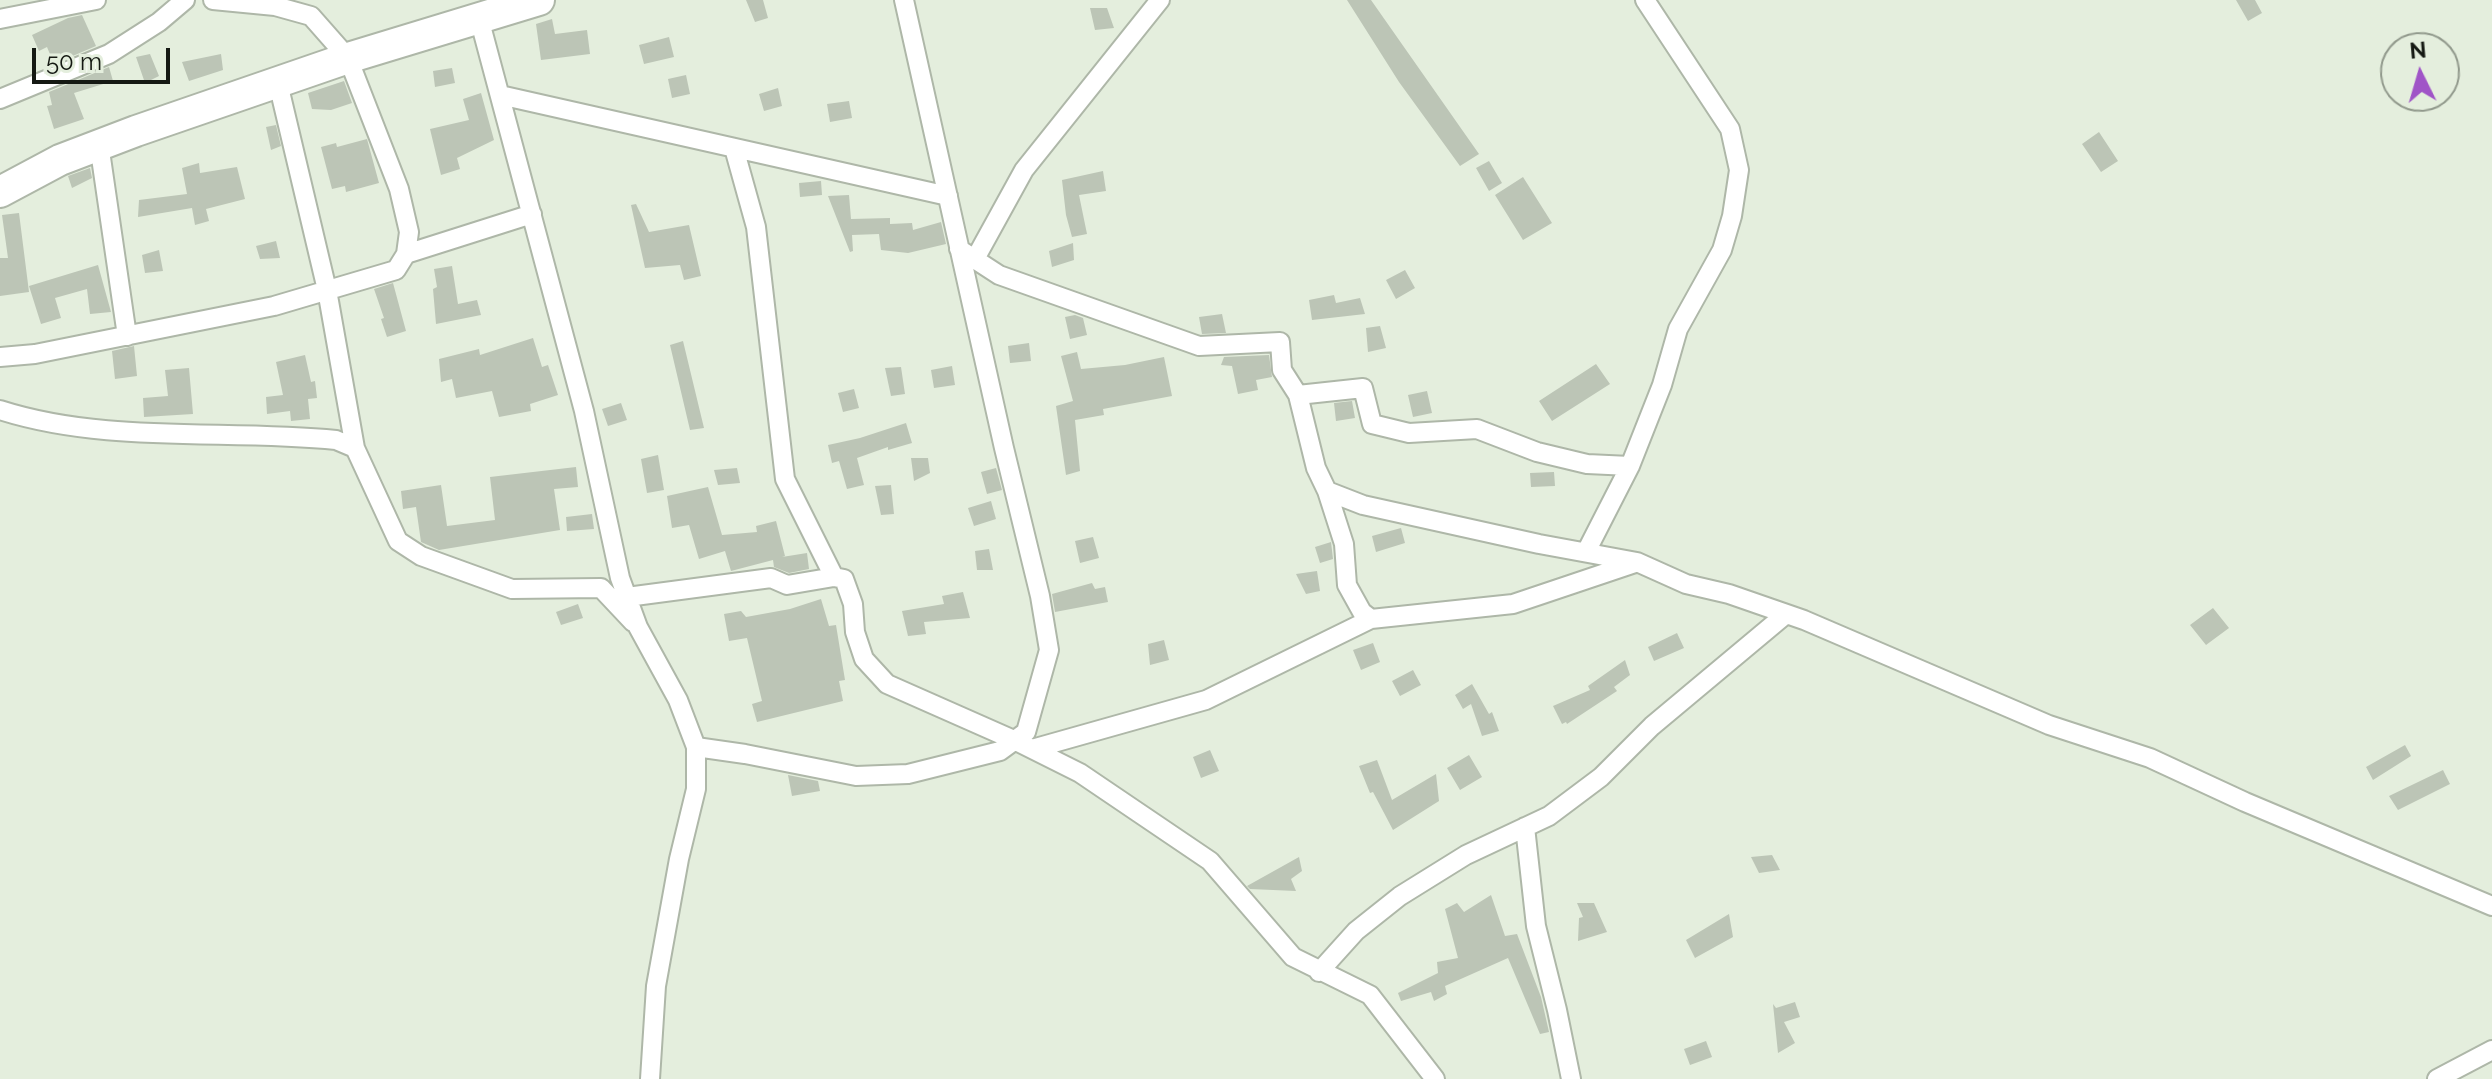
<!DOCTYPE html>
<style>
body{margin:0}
#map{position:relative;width:2492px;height:1079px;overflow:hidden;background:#e4eedd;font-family:Raleway,sans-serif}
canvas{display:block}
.north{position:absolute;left:2380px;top:32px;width:80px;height:80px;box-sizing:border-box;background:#e4eedd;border:2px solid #91998c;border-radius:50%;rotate:355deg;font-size:22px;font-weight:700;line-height:32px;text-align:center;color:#151913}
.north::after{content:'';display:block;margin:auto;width:28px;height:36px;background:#a054c7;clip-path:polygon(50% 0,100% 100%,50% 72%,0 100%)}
.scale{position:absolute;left:32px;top:48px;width:138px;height:36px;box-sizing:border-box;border:4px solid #151913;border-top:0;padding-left:10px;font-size:24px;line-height:28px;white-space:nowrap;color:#151913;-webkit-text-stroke:6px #e4eedd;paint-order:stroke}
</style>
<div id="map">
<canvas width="2492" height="1079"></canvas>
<div class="north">N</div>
<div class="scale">50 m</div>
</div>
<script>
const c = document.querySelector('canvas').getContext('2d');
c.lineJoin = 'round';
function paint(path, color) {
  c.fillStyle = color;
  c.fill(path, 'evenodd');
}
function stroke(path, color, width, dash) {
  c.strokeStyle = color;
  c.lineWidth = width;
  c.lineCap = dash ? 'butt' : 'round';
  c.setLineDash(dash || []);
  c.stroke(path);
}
const building = new Path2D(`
 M746,0h17l5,18 -13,4z
 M1347,0h24l108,154 -19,12 -61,-84z
 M2236,0h19l7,13 -14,8z
 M1090,8h17l7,20 -19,2z
 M82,15l14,31 -42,18 -7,-17 -8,4 -7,-16 36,-17z
 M552,19l3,15 32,-4 3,24 -49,6 -5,-36z
 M669,37l5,20 -30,7 -5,-19z
 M150,54l9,22 -14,7 -9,-26z
 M221,54l2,16 -34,11 -7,-19z
 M109,67l4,14 -39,12 10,26 -30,10 -7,-23 5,-1 -3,-13z
 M452,68l3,15 -20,4 -2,-16z
 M686,75l4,19 -18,4 -4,-19z
 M344,81l8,22 -21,7 -19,-1 -4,-16z
 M778,88l4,18 -18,5 -5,-17z
 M481,93l13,47 -37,18 3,11 -19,6 -11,-46 39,-9 -6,-21z
 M849,101l3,17 -22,4 -3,-18z
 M276,125l5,21 -10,4 -5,-23z
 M2099,132l19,29 -17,11 -19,-28z
 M367,139l12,44 -33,9 -1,-6 -13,3 -11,-42 15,-4 1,4z
 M1489,161l13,22 -13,8 -13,-23z
 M199,163l1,10 37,-6 8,32 -39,10 3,12 -14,4 -3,-17 -54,9 1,-17 48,-6 -5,-26z
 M90,168l2,10 -20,10 -4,-12z
 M1103,171l3,20 -27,4 8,39 -15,3 -6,-22 -4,-35z
 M1523,177l29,46 -29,17 -28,-45z
 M821,181l1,14 -22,2 -1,-14z
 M849,195l2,24 39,-1v6l22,-1 1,7 28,-8 5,22 -38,9 -27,-3 -2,-16 -27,1 1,16 -3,1 -22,-56z
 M636,204l13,28 40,-7 12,51 -17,4 -4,-15 -35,3 -14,-63z
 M19,213l10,79 -29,4v-38h8l-6,-43z
 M276,241l4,17 -20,1 -4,-13z
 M1073,243l1,17 -22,7 -3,-16z
 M159,250l4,21 -18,2 -3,-18z
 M98,265l13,47 -21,2 -3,-25 -32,9 6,20 -20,6 -12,-38z
 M452,266l6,38 19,-4 4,15 -45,9 -3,-35 4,-2 -3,-18z
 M1405,270l10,18 -19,11 -10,-19z
 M393,283l13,48 -19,6 -6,-18 3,-1 -10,-29z
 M1334,295l2,8 24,-5 5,16 -53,6 -3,-20z
 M1222,314l4,19 -24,1 -3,-17z
 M1075,315l8,3 4,17 -17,4 -5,-22z
 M1380,326l6,22 -18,4 -2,-24z
 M533,338l9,29 6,-2 10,30 -28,9 1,7 -32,6 -7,-26 -36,7 -4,-19 -11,3 -2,-23 40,-10 1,6z
 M683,341l21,87 -14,2 -20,-85z
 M1029,343l2,18 -21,2 -2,-17z
 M134,346l3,30 -22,3 -3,-28z
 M1077,352l4,17 44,-4 39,-8 8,39 -69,13 1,6 -29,5 5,51 -14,4 -10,-69 17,-5 -12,-45z
 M305,355l6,27 4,-1 2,17 -9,1 2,20 -19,2 -1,-10 -23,3 -1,-17 17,-2 -7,-33z
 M1269,355l3,22 -16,3 2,10 -20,4 -6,-28 -11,-1 3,-8z
 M1596,364l14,20 -58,37 -13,-20z
 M952,366l3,19 -21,3 -3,-18z
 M901,367l4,27 -14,2 -6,-28z
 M189,368l4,46 -49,3 -1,-19 25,-2 -3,-26z
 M854,389l5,19 -16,4 -5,-19z
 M1427,391l5,22 -19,4 -5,-22z
 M1352,401l3,17 -19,3 -2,-18z
 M621,403l6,17 -19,6 -6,-17z
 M906,423l6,20 -24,7v-3l-31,11 7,27 -17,4 -8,-28 -7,2 -4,-18 32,-7z
 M658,455l6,35 -17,3 -6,-34z
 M911,458h17l2,15 -16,8z
 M576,467l2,20 -24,2 6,41 -121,20 -18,-8 -5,-35 -13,2 -2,-18 40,-6 6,41 48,-6 -5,-43z
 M737,468l3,15 -22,2 -4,-15z
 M996,468l6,22 -15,4 -6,-22z
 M1554,472l1,14 -24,1 -1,-14z
 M891,485l3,29 -13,1 -6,-29z
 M708,487l14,48 35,-3 -1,-6 20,-5 9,35 -3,1 25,-4 2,16 -20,4 -15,-6 -1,-7 -42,11 -6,-20 -26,8 -10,-34 -17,3 -5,-32z
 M991,501l5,18 -22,7 -6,-18z
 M592,514l2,15 -27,2 -1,-14z
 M1401,528l4,15 -29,9 -4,-16z
 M1093,537l6,21 -19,5 -5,-22z
 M1331,542l2,17 -13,4 -5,-16z
 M989,549l4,21h-16l-2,-19z
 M1317,571l3,20 -14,3 -10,-20z
 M1092,583l3,6 10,-2 3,15 -53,10 -3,-18z
 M963,592l7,26 -46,4 2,12 -18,2 -6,-25 42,-7 -2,-8z
 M821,599l8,27 7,-1 9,55 -6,1 4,20 -86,21 -5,-18 10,-3 -15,-63 -18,3 -5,-27 17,-3 5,6 44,-8z
 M578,604l5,14 -22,7 -5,-13z
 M2213,608l16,20 -23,17 -16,-20z
 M1677,633l7,15 -30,13 -6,-14z
 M1164,640l5,20 -19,5 -2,-21z
 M1373,643l7,19 -19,8 -8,-20z
 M1625,660l5,15 -16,12 3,4 -50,33 -1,-2 -4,2 -9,-18 37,-16 -2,-4z
 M1413,670l8,15 -21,11 -8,-15z
 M1472,684l17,30 3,-2 7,19 -17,5 -11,-32 -8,5 -8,-14z
 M2405,745l6,11 -38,24 -7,-13z
 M1210,750l9,21 -18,7 -8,-21z
 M1469,755l13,22 -22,13 -13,-22z
 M1377,760l15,40 44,-26 3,27 -46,29 -20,-38 -3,1 -11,-27z
 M2443,770l7,14 -52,26 -9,-14z
 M788,775l30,6 2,10 -28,5z
 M1772,855l8,15 -21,3 -8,-16z
 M1299,857l3,14 -11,8 5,12 -46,-2 -3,-3z
 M1491,895l14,41 12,-2 24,63 8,35 -9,2 -32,-76 -63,28 2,8 -13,7 -3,-9 -30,9 -3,-8 40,-20 -1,-11 21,-4 -13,-49 12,-6 7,9z
 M1577,903h17l13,29 -29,9 1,-23 4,-1z
 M1729,914l4,23 -38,21 -9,-18z
 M1795,1002l5,15 -16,5 11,21 -17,10 -5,-49 3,4z
 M1706,1041l6,16 -22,8 -6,-16z`);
const minor = new Path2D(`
 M479,18l105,393 36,167 18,49 40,73 18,47v42l-17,70 -23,127 -6,93
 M0,19l96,-19
 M278,83l49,207 28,158
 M500,95l448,101
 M0,99l109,-45 50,-32 26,-22
 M99,144l28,192
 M734,148l22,79 29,252 49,98 10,2 9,25 2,28 9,27 23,25 129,57 64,32 130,88 83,96 77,38 65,84
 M959,249l40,26 200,71 81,-4 2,28 16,25 18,73 11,23 17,53 3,41 15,27 9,7
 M406,254l126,-40
 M975,259l49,-89 136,-170
 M0,357l35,-3 239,-48 122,-36 10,-16 3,-22 -10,-43 -51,-131 -37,-42 -36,-10 -62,-6
 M1298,395l65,-7 9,36 37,9 68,-4 60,23 50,12 43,2
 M0,410c106,34 225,19 336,30l19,8 43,93 23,15 91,33 89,-1 32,34
 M1327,491l36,14 176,39 98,18 49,22 43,10 75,26 245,105 101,33 95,44 247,104
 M1586,552l44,-86 32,-81 16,-56 44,-79 10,-34 7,-46 -9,-41 -85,-129
 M627,597l144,-19 16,7 47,-8
 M696,747l49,7 111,22 52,-2 92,-23 26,-19 23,-82 -9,-54 -36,-148 -100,-448
 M1032,749l174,-49 165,-81 142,-15 122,-41
 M1525,827l11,99 21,84 14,69
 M1319,972l37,-41 44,-35 66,-41 83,-39 52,-39 51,-51 134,-112
 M2437,1079l55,-29`);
const primary = new Path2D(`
 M0,192l60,-32 76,-29 212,-73 191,-58`);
paint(building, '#bcc5b6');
stroke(minor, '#aeb7a8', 22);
stroke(primary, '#aeb7a8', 34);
stroke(minor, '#fff', 18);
stroke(primary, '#fff', 30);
</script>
